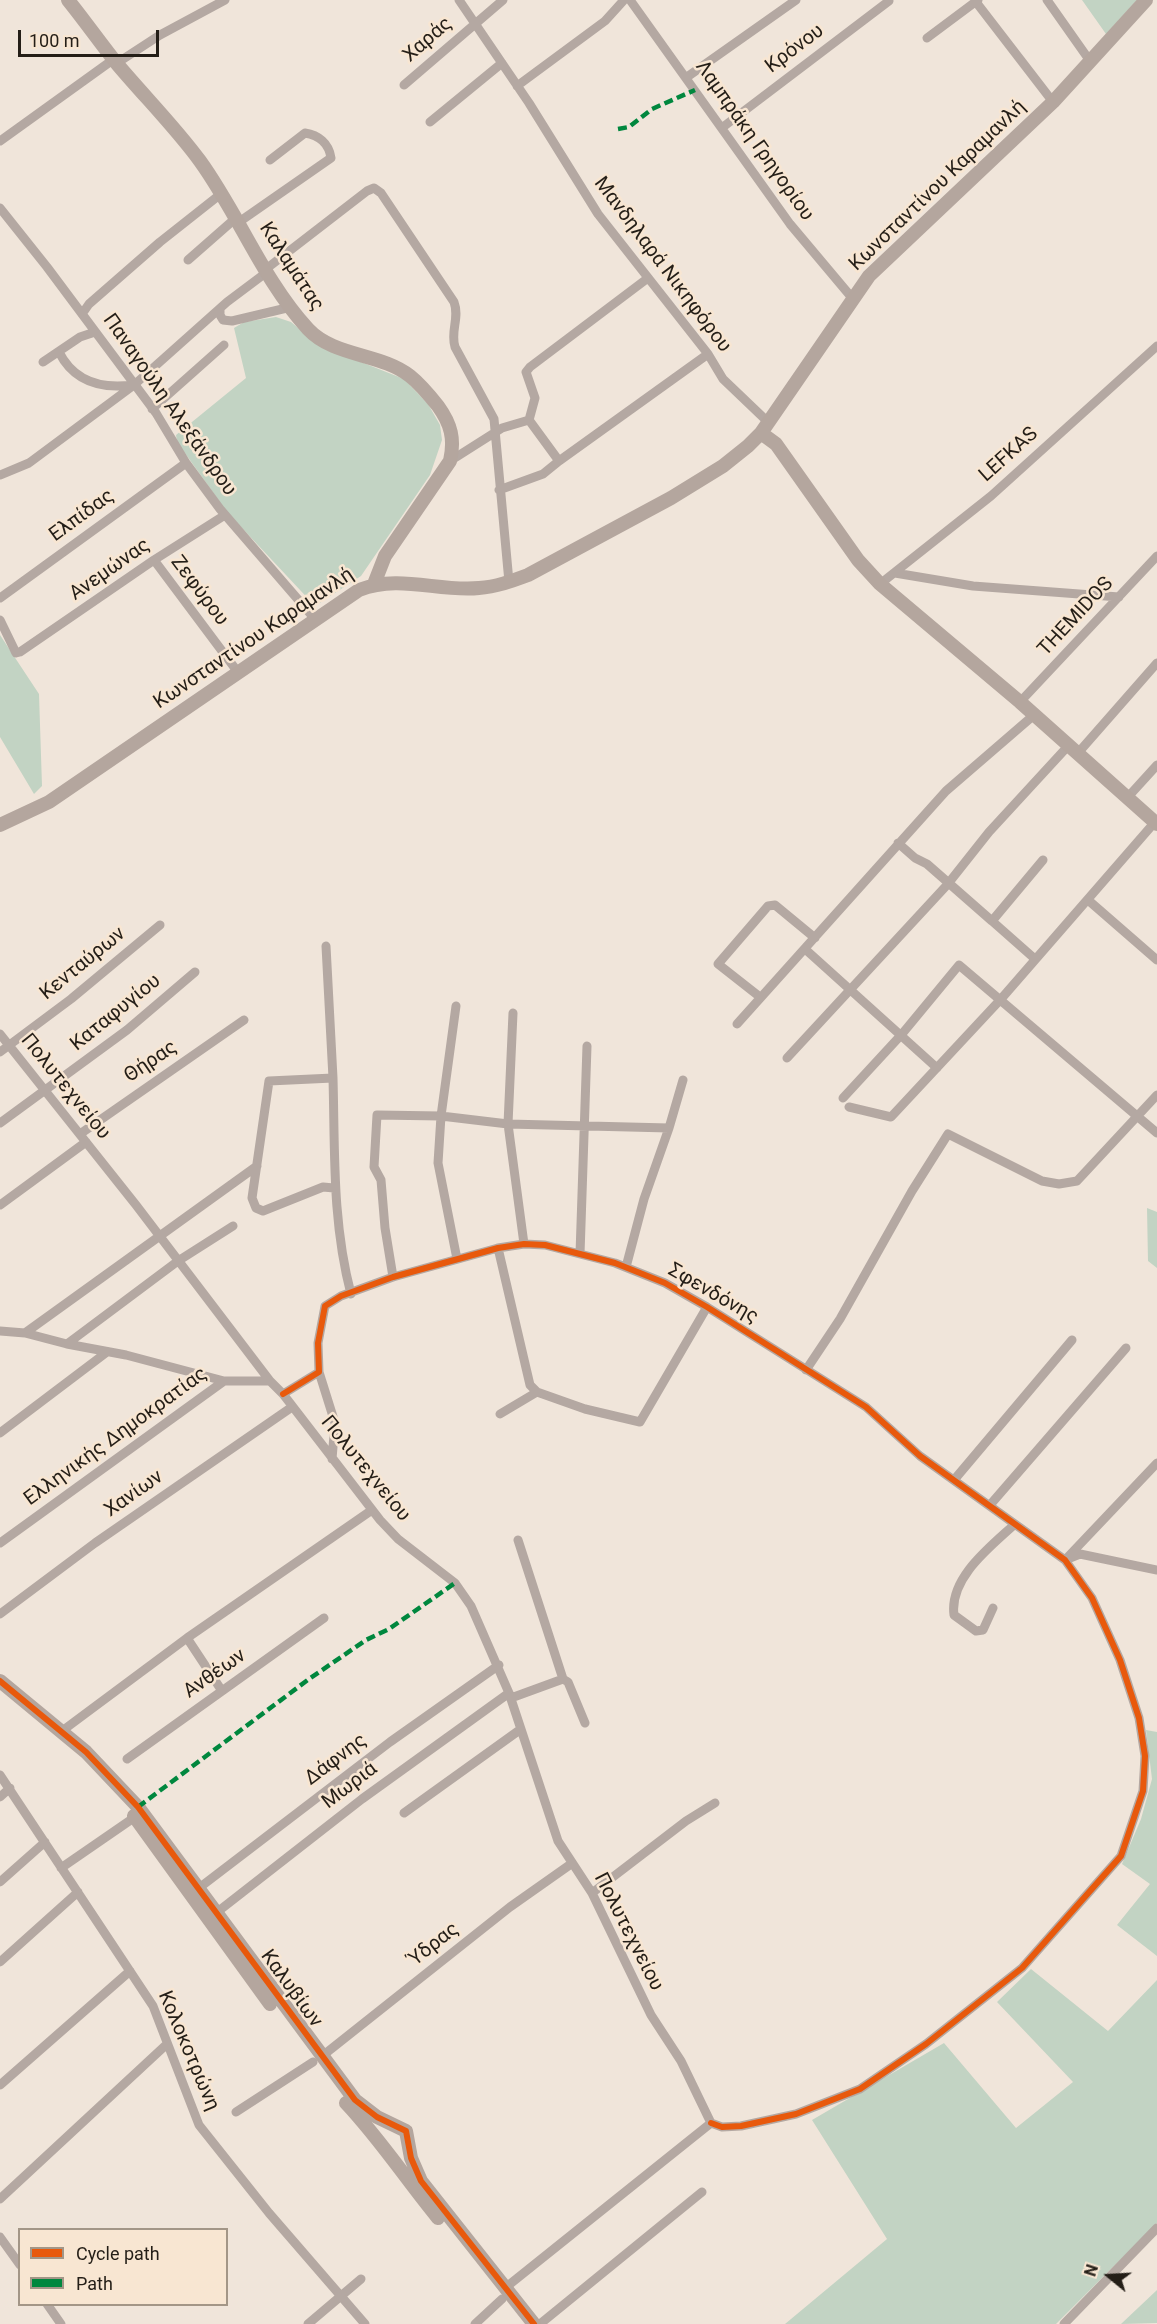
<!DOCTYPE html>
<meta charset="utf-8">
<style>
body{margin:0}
#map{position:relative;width:1157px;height:2324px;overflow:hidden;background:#f0e5da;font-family:Roboto,sans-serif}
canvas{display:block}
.legend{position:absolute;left:18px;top:2228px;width:210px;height:78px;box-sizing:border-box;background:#f8e6d2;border:2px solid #a39687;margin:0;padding:8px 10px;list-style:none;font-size:18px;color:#241e17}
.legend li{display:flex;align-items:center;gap:12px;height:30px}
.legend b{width:30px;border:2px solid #a39687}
.north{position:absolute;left:1079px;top:2246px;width:60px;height:60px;-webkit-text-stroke:4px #f8e6d2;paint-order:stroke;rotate:288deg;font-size:16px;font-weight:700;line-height:24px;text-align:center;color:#241e17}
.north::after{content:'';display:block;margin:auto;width:21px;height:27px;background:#241e17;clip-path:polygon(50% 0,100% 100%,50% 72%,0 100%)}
.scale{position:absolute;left:18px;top:30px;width:141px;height:27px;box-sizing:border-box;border:3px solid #241e17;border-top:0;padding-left:8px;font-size:18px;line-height:21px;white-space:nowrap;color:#241e17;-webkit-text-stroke:4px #f8e6d2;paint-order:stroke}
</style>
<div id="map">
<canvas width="1157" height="2324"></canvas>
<ul class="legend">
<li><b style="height:8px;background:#e8590c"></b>Cycle path</li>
<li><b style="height:8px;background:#00873e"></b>Path</li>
</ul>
<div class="north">N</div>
<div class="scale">100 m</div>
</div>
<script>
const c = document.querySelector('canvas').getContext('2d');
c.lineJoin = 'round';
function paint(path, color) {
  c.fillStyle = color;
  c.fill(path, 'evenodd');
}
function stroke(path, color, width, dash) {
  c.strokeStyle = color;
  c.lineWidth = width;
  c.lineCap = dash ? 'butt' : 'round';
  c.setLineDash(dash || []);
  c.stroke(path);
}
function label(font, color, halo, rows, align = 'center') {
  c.font = font + ' Roboto,sans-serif';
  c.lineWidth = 5;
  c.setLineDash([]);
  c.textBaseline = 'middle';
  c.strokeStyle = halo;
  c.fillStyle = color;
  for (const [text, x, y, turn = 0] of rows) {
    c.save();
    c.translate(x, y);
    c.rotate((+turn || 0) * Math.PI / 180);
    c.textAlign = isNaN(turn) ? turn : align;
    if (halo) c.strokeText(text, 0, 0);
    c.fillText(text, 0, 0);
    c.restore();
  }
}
const green = new Path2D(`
 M1082,0h55l-31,34z
 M276,317l15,5 27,23 86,34 24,25 12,21 2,15 -12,35 -69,101 -46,30 -88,-94 -50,-70 -1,-7 70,-57 -12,-50 10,-6z
 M0,635l39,59 3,92 -8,8 -34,-57z
 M1147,1208l10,4v56l-9,-7z
 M1146,1730l11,2v224l-40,-31 33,-41 -28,-20 19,-45 11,-40z
 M1031,1969l77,62 49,-51v243l-101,101h-271l102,-85 -75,-119 132,-77 72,85 57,-46 -76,-80z
 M1157,2290v33l-36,1z`);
const street = new Path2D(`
 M459,0l70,103 69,111 110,140 15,25 45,43
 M630,0l160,224 63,75
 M1047,0l43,61
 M976,2l77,100
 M927,38l51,-38
 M117,63l43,-28 65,-35
 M687,77l109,-77
 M404,85l99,-85
 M517,86l88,-65 19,-21
 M430,122l72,-59
 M723,127l166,-126
 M0,141l114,-82
 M0,208l47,59 109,146 30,50 34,46 94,109
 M239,222l92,-64c-2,-15 -13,-23 -26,-25l-35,27
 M188,260l49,-43
 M266,269l101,-78 7,-3 7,5 73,109c6,16 -4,29 1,45l39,72 15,163
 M220,310v5l3,5 9,1 59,-14
 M82,314l7,-10 71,-62 62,-49
 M59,352c15,30 42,37 73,33
 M43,362l37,-25 15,-5
 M152,409l72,-64
 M450,461l52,-33 27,-8
 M559,461l149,-107
 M0,475l29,-12 105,-78 93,-83 40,-30
 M499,490l44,-16 16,-13 -30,-41 6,-22 -9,-26 4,-5 118,-89
 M154,560l83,111
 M895,573l78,13 146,11
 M880,584l111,-88 166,-150
 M0,598l186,-135
 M0,620l16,33 4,-1 134,-92 71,-45
 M1020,702l137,-146
 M1078,753l79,-90
 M1127,798l30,-33
 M898,843l17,15 12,6 65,57
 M1088,900l69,60
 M326,946l7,132
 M805,949l132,119
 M1035,959l-43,-38 51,-61
 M760,997l-42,-33 50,-58 7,-1 40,33
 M456,1006l-15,110 -3,47 19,96
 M513,1013l-5,111 16,120
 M737,1024l209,-233 88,-76
 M0,1034l136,171 134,176 13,13 97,126 18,19 57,44 16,23 38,87 49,148 34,52 59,122 30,46 30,62
 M0,1052l71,-53 89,-74
 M787,1058l160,-173 42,-53 80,-87
 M843,1098l59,-64 57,-69 198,168
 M849,1107l42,10 110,-118 154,-177
 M0,1123l127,-93 68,-58
 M80,1134l164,-114
 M334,1188l-11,-1 -60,24 -7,-3 -4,-10 17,-117 64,-3c2,73 -1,144 18,216
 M0,1205l86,-63
 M498,1248l32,137 7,7
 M580,1254l7,-208
 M626,1267l18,-68 25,-71
 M393,1277l-8,-49 -4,-48 -7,-13 3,-52 64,1 67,8 161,4 14,-48
 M0,1331l25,2 42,11 59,11 98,26h46
 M25,1333l232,-167
 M67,1344l111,-83 55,-35
 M806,1370l34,-51 72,-128 36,-57 94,47 17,3 18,-3 80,-86
 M319,1372l16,51 -3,36
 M283,1394l36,-22 -1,-29 7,-37 16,-10 52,-19 105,-29 26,-4 21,1 70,18 50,20 42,24 159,100 54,49 145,104 27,38 28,62 19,58 6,38 -2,35 -22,65 -99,112 -96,76 -66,45 -64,25 -55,12 -19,1 -11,-4
 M500,1414l37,-22 48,17 55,13 67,-115
 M0,1433l107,-81
 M954,1480l118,-140
 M990,1505l136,-157
 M518,1540l45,139
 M0,1543l224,-162
 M1070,1558l10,-4 77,16
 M1065,1560l92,-97
 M993,1608l-10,22 -7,1 -22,-16c-5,-37 36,-68 61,-91
 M0,1614l95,-71 197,-136
 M187,1638l35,53
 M511,1698l52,-19 5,3 17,41
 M62,1731l125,-93 185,-128
 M127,1759l197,-141
 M0,1775l153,231 46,119 70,88 96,111
 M0,1797l10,-9
 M404,1813l117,-84
 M61,1868l74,-51
 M0,1882l45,-40
 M199,1888l191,-146 109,-77
 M592,1893l94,-72 29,-18
 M216,1913l146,-114 147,-106
 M0,1962l78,-70
 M321,2057l189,-150 61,-43
 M0,2085l130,-114
 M236,2112l77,-50
 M0,2199l167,-155
 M0,2237l20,28
 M505,2288l206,-165
 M47,2304l14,20
 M308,2324l53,-45
 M475,2324l27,-25
 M540,2324l162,-132
 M1064,2324l93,-96`);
const secondary = new Path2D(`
 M68,0c17,21 33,44 50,65 27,32 57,62 82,96 39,54 63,119 108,168 26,28 73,24 102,47 10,8 20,20 28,30 13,18 17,33 12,55l-65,95 -11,28
 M761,433l15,11 82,116 22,24 140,118 137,122
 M0,825l49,-23 310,-212c41,-16 78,2 120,-2 17,-1 33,-7 49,-13l143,-77 52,-32 25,-20 13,-13 108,-157 184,-174 93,-102
 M0,1681l86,71 52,55 217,293 22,17 29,14 5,27 10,23 113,143
 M134,1816l136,188
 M346,2103c34,36 60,76 92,115`);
const quiet = new Path2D(`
 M618,129l11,-2 23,-18 43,-19
 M138,1807l171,-128 57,-39 23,-11 66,-46`);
const cycleway = new Path2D(`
 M283,1394l36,-22 -1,-29 7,-37 16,-10 52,-19 105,-29 26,-4 21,1 70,18 50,20 42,24 159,100 54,49 145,104 27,38 28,62 19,58 6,38 -2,35 -22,65 -99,112 -96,76 -66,45 -64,25 -55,12 -19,1 -11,-4
 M0,1681l86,71 52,55 217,293 22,17 29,14 5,27 10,23 113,143`);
const streetNames = [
 ["Χαράς",428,40,-41],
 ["Κρόνου",795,49,-37],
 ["Λαμπράκη Γρηγορίου",754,141,55],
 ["Κωνσταντίνου Καραμανλή",938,186,-44],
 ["Μανδηλαρά Νικηφόρου",662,265,53],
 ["Καλαμάτας",291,267,57],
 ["Παναγούλη Αλεξάνδρου",169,405,55],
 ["LEFKAS",1009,455,-42],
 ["Ελπίδας",82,516,-36],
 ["Ανεμώνας",110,570,-35],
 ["Ζεφύρου",199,591,53],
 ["THEMIDOS",1076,617,-47],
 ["Κωνσταντίνου Καραμανλή",254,639,-34],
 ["Κενταύρων",83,964,-39],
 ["Καταφυγίου",116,1013,-39],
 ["Θήρας",151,1062,-34],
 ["Πολυτεχνείου",65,1087,51],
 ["Σφενδόνης",713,1294,30],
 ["Ελληνικής Δημοκρατίας",116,1437,-36],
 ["Πολυτεχνείου",365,1469,51],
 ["Χανίων",134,1494,-35],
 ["Ανθέων",215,1674,-35],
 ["Δάφνης",336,1760,-37],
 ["Μωριά",350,1786,-37],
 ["Πολυτεχνείου",628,1932,63],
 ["Ύδρας",434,1945,-38],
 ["Καλυβίων",291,1989,54],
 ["Κολοκοτρώνη",188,2051,67]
];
paint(green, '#c2d3c3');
stroke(street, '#b4a8a2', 9);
stroke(secondary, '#b4a69e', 14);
stroke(quiet, '#00873e', 4.5, [9, 4.5]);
stroke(cycleway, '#e8590c', 6);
label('20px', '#241e17', '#f8e6d2', streetNames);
</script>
